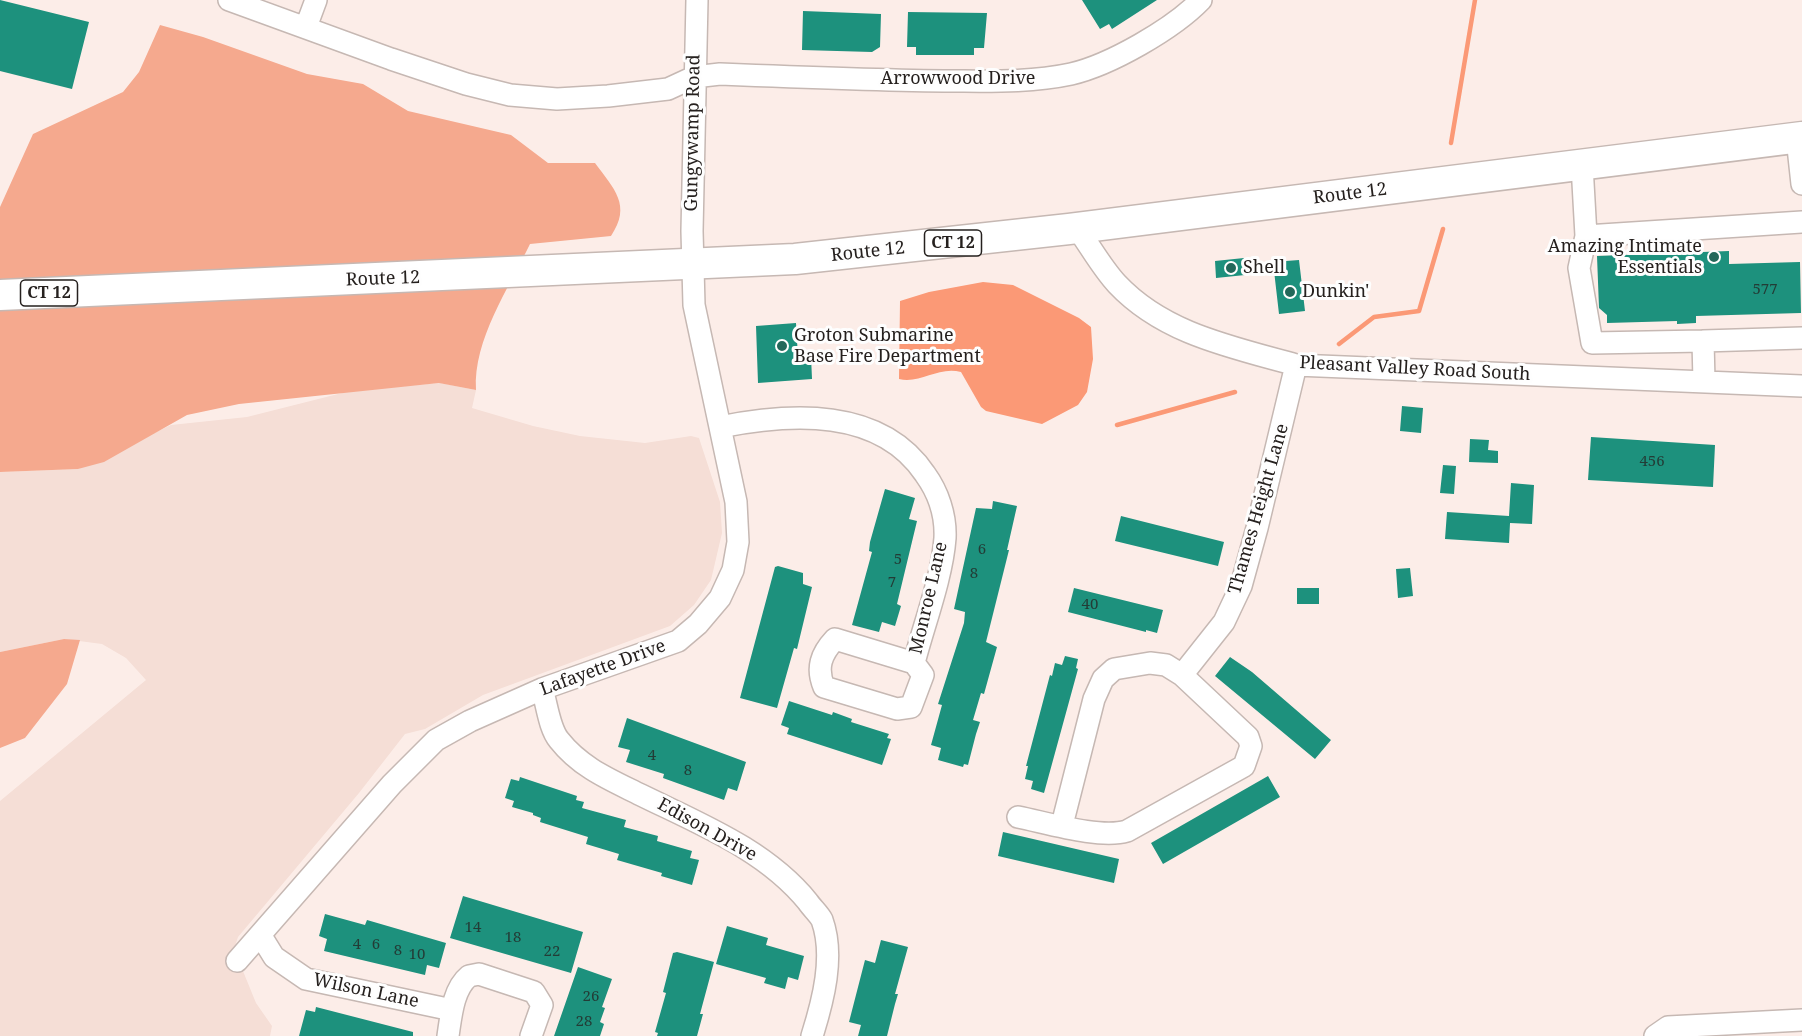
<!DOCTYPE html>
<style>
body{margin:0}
canvas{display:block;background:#fcede8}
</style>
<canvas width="1802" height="1036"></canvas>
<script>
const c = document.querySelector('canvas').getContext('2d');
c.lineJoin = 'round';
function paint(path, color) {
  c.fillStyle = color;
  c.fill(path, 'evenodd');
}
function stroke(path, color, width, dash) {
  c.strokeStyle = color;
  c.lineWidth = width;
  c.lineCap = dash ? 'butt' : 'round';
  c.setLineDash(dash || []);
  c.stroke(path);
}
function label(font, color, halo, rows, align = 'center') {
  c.font = font + ' "Noto Serif",serif';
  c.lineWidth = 6;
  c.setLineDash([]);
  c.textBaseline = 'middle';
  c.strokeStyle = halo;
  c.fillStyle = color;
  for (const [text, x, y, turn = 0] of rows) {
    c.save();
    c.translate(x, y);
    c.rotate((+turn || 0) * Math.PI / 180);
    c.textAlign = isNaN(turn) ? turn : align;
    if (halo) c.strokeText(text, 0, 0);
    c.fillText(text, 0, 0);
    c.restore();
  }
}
const built = new Path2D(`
 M440,383l36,7 -4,18 61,18 47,10 65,7 46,-7 8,2 21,64 2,31 -11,47 -17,25 -24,21 -187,69 -58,34 -20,5 -46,59 -121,144 -4,12 22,54 16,23 -2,10h-270v-235l146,-121 -20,-22 -24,-14 -38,-5 -64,13v-180l78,-3 93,-44 76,-8 103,-26z`);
const green = new Path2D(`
 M160,25l43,12 104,37 56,10 45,27 103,24 37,28h47c19,26 37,42 16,73l-81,8c-21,44 -57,96 -54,146l-37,-7 -200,21 -52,11 -83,47 -26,7 -78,3v-265l33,-73 90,-42 16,-20z
 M64,639l16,1 -13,44 -42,54 -25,10v-96z`);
const water = new Path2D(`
 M983,282l30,3 66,33 12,9 2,32 -6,33 -9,13 -36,19 -56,-13 -5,-4 -20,-35c-23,-6 -40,12 -62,7l1,-78 29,-9z`);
const stream = new Path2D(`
 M1451,143l24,-143
 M1339,344l35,-27 45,-6 24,-82
 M1117,425l118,-33`);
const building = new Path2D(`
 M0,0l89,22 -17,67 -72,-18z
 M1082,0h75l-45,29 -3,-5 -9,5z
 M803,11l78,3 -1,33 -8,5 -70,-2z
 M908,12l79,1 -3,35h-10v7h-58v-8h-9z
 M1729,251v13l71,-2 1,51 -105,3v7l-19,1v-3l-70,2v-8l-8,-7 -2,-52z
 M1244,258l1,17 -29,3 -1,-17z
 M1299,260l6,51 -26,3 -6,-52z
 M796,323l2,34 13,-1 1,23 -54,4 -2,-57z
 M1402,406l21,2 -2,25 -21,-2z
 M1591,437l124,8 -2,42 -125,-7z
 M1470,439l19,1 -1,10 10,1v12l-29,-1z
 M1443,465l13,1 -2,28 -14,-1z
 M1511,483l23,2 -2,39 -22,-1 -1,20 -64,-4 2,-27 62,4z
 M885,489l30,9 -6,21 8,2 -20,83 4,2 -6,20 -13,-4 -3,10 -27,-7 20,-73 -3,-1 1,-9z
 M993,501l24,5 -10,44h2l-23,92 11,5 -13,47 -3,-1 -8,27 7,2 -4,12 -8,31 -4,-1 -1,3 -25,-7 3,-12 -10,-3 11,-40 -4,-1 26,-81 1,-11 -11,-3 22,-101 16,1z
 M1121,516l103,26 -6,24 -103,-25z
 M778,566l25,7v11l9,3 -15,62 -3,-1 -17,60 -37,-10 35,-131z
 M1410,568l3,28 -15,2 -2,-29z
 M1074,588l89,22 -6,23 -11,-3v2l-78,-20z
 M1297,588h22v16h-22z
 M1065,656l13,3 -2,9 2,1 -34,124 -13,-4 2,-8 -8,-2 3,-13h-2l24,-91 2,1 3,-13 7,2z
 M1230,657l22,15 79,68 -16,19 -100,-83z
 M789,701l43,14 1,-3 19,7 -1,3 38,12 -2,4 4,1 -9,26 -95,-31 2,-6 -8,-3z
 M627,718l119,44 -9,29 -9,-3 -4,12 -61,-22 1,-4 -38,-12 4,-12 -12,-3z
 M1268,776l12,21 -117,67 -12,-21z
 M520,777l57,19 -1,4 8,2 -2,6 44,12 -2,7 34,9 -1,5 35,10 -2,7 9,2 -7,25 -31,-9 1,-3 -45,-13 2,-6 -33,-10 2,-7 -48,-15 1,-4 -8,-3v-2l-21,-6 2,-6 -9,-3 6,-19 8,2z
 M1003,832l116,27 -5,24 -116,-27z
 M463,896l120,36 -12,41 -121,-35z
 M325,914l40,11 2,-5 79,23 -7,25 -12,-3 -2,10 -101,-24 3,-12 -8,-3z
 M727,926l41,12 -2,7 38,11 -6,24 -10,-3 -3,12 -21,-6 2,-5 -50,-14z
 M881,940l27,7 -13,47h3l-3,10 -8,32h-29l3,-11 -12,-3 16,-62 10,3z
 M677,952l37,10 -14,52h3l-6,22h-40l1,-3 -3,-1 11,-39 -3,-1 10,-39z
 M578,967l34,12 -10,28 3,1 -5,14 4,2 -4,12h-46z
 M316,1007l97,25v4h-114l7,-26 9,2z`);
const minor = new Path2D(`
 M229,0l162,59 75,25 44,11 47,4 51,-3 60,-7 26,-12 26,-3c74,3 149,6 224,7 43,0 85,2 127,-7 39,-9 102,-45 130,-74
 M306,27l10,-27
 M1797,138l5,46
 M1582,165l4,71 -7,32 13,75 111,-2 1,40
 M1077,228c13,18 25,40 40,56 47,50 115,63 179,81l506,21
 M1586,236l216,-14
 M1703,341l99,-3
 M720,427c70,-14 160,-20 205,47 13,18 21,41 20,64 -3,40 -21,86 -31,125l9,12 -12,32 -14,2 -73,-22c-8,-19 -3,-33 11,-48l79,24
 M1182,675l42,-53 17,-36 16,-58 39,-163
 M542,689c5,15 7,39 17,51 22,28 52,40 82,55 59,29 125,55 167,107 4,6 11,12 14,18 13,36 1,81 -10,116
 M1018,817c30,6 82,22 109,14l117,-65 7,-20 -3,-9 -66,-62 -16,-10 -16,-2 -36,6 -11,10 -9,20 -32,126
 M261,936l13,21 32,22 146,31
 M237,961l155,-177 44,-44 34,-19 72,-32 136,-48 20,-17 22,-26 13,-28 5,-28 -2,-40 -42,-197 -2,-74 5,-231
 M448,1036c3,-20 5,-47 21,-60l10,-2 55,18 8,13 -11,31
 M1655,1036l13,-9 134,-7`);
const highway = new Path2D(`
 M0,295l795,-36 274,-30 733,-92`);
const markers = [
 [1714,257,6,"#23685a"],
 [1231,268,6,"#23685a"],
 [1290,292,6,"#23685a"],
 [782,346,6,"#23685a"]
];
const numberNames = [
 ["577",1765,290],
 ["456",1652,462],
 ["6",982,550],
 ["5",898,560],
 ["8",974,574],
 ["7",892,583],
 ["40",1090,605],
 ["4",652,756],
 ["8",688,771],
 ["14",473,928],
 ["18",513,938],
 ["4",357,945],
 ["6",376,945],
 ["8",398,951],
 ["22",552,952],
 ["10",417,955],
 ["26",591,997],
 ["28",584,1022]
];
const shields = [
 [953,243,57],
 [49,293,57]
];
const shieldNames = [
 ["CT 12",953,243],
 ["CT 12",49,293]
];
const streetNames = [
 ["Arrowwood Drive",958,79],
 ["Gungywamp Road",693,133,-89],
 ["Route 12",1350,194,-7],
 ["Route 12",868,252,-6],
 ["Route 12",383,279,-2],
 ["Pleasant Valley Road South",1415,369,3],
 ["Thames Height Lane",1259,509,-74],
 ["Monroe Lane",929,598,-77],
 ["Lafayette Drive",603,668,-20],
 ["Edison Drive",707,830,29],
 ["Wilson Lane",366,991,12]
];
const poiNames = [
 ["Amazing Intimate",1702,247,"right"],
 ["Essentials",1702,268,"right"],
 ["Shell",1243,268],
 ["Dunkin'",1302,292],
 ["Groton Submarine",794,336],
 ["Base Fire Department",794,357]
];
paint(built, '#f5ded6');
paint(green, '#f5a98e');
paint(water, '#fb9976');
stroke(stream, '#fb9976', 4.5);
paint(building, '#1d917d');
stroke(minor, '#c6b8b3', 24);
stroke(highway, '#c6b8b3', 33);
stroke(minor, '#fff', 21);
stroke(highway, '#fff', 30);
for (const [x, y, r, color] of markers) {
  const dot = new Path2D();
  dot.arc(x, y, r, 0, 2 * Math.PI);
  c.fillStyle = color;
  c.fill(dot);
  stroke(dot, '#fefefe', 2);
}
label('15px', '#233c36', null, numberNames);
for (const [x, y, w] of shields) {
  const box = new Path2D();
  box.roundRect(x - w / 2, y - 13, w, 26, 4.5);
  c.fillStyle = '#fefefe';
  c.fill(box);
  stroke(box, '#25201e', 1.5);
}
label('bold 16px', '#25201e', null, shieldNames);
label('18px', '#25201e', '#fefefe', streetNames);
label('18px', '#25201e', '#fefefe', poiNames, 'left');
</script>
